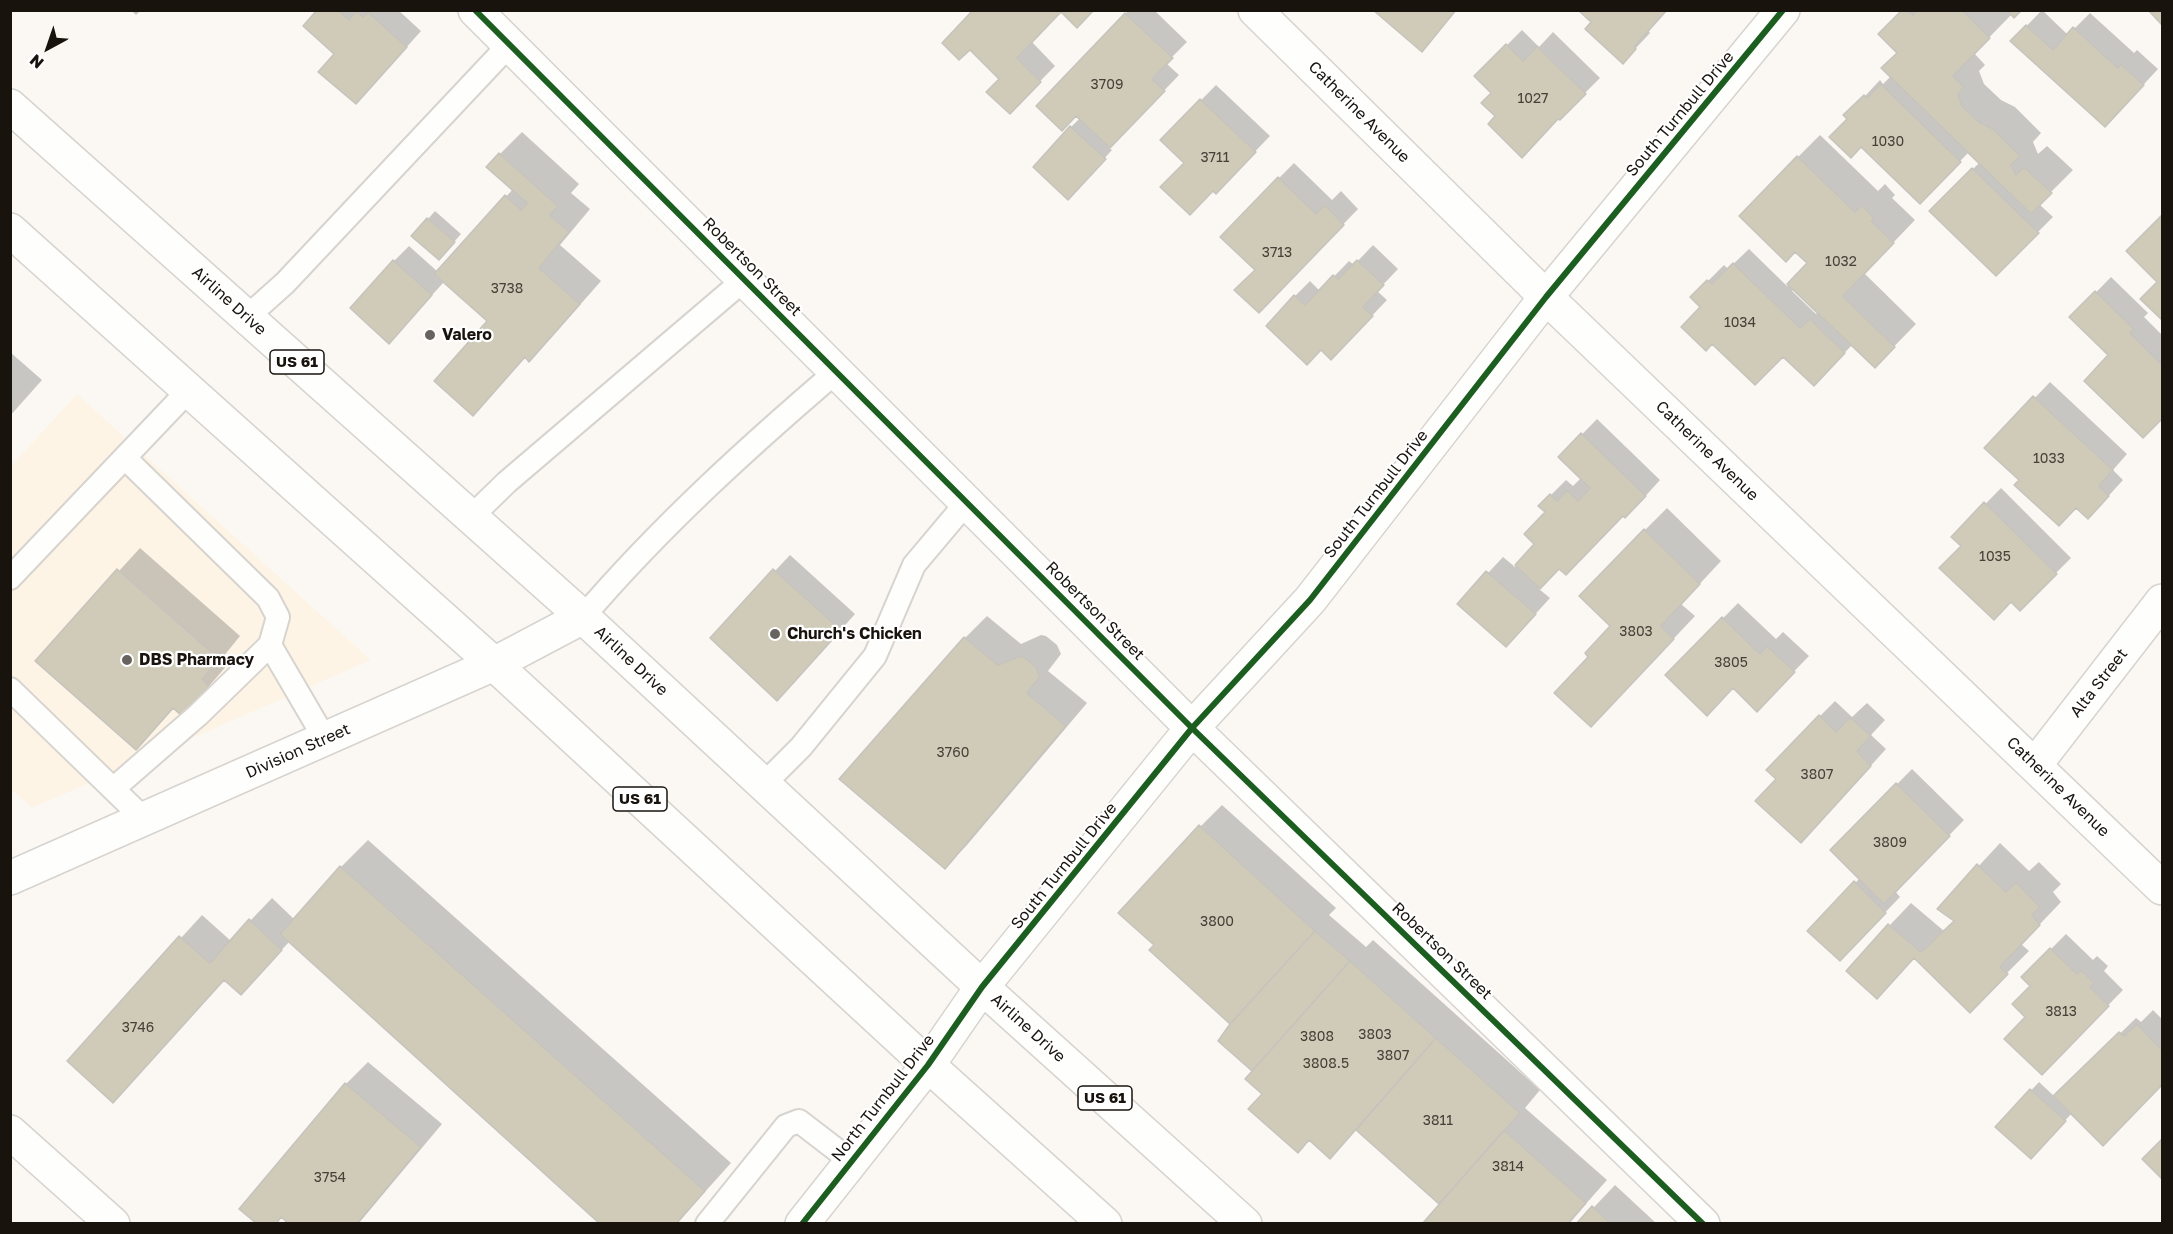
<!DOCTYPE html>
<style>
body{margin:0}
#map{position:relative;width:2173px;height:1234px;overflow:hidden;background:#fbf8f4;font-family:"Golos Text",sans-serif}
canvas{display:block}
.frame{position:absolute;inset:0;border:12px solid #18130d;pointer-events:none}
.north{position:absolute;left:18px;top:18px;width:60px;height:60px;-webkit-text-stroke:4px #fff;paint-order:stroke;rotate:220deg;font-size:16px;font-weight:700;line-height:24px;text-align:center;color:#18130d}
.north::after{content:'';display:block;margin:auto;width:21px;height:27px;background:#18130d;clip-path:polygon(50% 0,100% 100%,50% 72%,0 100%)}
</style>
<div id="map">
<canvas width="2173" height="1234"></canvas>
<div class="frame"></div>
<div class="north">N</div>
</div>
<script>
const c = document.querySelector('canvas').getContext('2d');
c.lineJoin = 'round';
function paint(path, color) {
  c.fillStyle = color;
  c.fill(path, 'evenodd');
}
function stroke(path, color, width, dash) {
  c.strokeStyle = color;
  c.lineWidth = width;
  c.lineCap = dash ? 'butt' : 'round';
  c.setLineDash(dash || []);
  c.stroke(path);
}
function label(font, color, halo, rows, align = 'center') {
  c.font = font + ' "Golos Text",sans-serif';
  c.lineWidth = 4.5;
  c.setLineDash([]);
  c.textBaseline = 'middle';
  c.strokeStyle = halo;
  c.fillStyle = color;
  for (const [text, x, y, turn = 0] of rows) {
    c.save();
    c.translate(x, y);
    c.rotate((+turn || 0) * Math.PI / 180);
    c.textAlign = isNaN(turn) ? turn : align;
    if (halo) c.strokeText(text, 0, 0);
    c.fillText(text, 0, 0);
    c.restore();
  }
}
const built = new Path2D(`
 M77,394l294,266 -339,148 -21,-19 -1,-322z`);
const shadow = new Path2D(`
 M131,10h10l-5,5z
 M319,10h79l23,21 -50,56 -35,-33z
 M1129,10h25l33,32 -21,21 13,12 -70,73 3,2 -36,40 -5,-63 9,-9 -4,-3 -38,-9z
 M1375,10h82l-35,40z
 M1580,10h87l-19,20 2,3 -27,29 -30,-40z
 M1903,10h117l-8,4 -38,39 11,12 -6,6 5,13 17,16 14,7 26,26 -8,9 5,12 9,-8 26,24 -34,34 14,13 -57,57 -65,-63 49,-49 -11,-10 -49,50 -71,-84 16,-22 15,-16 3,4 9,-9 7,-23z
 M2042,10l26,25 22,-22 44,40 3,-3 21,19 -38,41 -108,-69z
 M1061,11l-29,31 23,24 -45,46 -9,-33 -31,-31 -26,-5z
 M1522,30l17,17 14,-15 47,46 -40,40 -63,-2 -4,-23 -17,-17z
 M1216,85l54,51 -54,56 -54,-52z
 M522,132l57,52 -8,9 19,16 -30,36 41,36 -50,57 -22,21 -3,-3 -53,58 16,-93 -45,-39 -55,60 5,-81 15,-15 29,26 75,-83 -13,-35z
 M1820,135l58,56 7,-7 10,11 -3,3 23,22 -51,53 52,51 -41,42 -23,-21 -23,24 -46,-14 -81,-48 -10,-10 32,-32 4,4 21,-20 38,37 22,-23 -11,-106zM1794,289l24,23 -2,2 -24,-23z
 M1294,163l38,37 9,-9 17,18 -84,87 -17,-26 22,-92z
 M435,211l26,23 -15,17 -18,-32z
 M2162,217v101l-20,-19 17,-17 -31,-31z
 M1373,245l25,24 -21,22 10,9 -41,43 -51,-47 15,-15 10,10 29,-30 5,4z
 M2111,277l37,36 -4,4 18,18v82l-19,19 -33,-81 -38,-38z
 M10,352l32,28 -32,36z
 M2050,382l77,72 -14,16 10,10 -20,22 -27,4 -55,-26 -34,-32z
 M1597,419l63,61 -19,21 -81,67 -21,21 11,9 -29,32 -62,-26 44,-47 12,10 21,-23 11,-32 -7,-6 26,-26 7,6 8,-8 -21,-21z
 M2001,488l70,70 -51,51 -67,-72z
 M1667,508l54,53 -40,43 14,12 -82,87 -23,-46 22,-31 33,-96z
 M140,548l100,88 -17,21 6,6 -25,29 -22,22 -7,-7 -39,41 -99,-87z
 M790,555l65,59 -62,70 -81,-46z
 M1738,603l38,36 7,-7 26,24 -37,38 -105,-19z
 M987,616l34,28 20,-9 5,1 11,9 4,9 -13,17 39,32 -120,142 -22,22 20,-229z
 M1835,701l17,16 15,-14 18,17 -14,15 15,14 -70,77 -38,-47 42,-63z
 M1912,769l52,51 -69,71 5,6 -45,47 -46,-13 51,-53 -28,-28z
 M1222,805l114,103 -7,7 37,32 7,-7 167,150 -15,18 82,72 -39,44h-144l17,-20 -84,-75 -27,28 -66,-63 -10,-23 -34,-30 12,-17 -76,-79 44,-118z
 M368,840l363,323 -55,61 -386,-283 -49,52 -16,-14 -112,122 -44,-40 133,-146 29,26 41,-43 23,22 46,-53z
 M2000,843l29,28 10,-9 22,22 -8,8 8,10 -40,42 8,7 -59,59 -80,-85 21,-22 33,28 12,-10 -17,-12z
 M2066,934l27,26 4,-4 11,10 -4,5 19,19 -81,83 -10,-87 -9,-9z
 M2153,1010l9,9v65l-59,60 -31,-31 -34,37 -41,-23 42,-45 16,15 81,-79 5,4z
 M368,1062l74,62 -84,100h-66l-10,-8 -7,8 71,-140z
 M2162,1141v36l-18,-18z
 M1615,1185l42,39h-79z`);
const building = new Path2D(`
 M317,10h21l11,10 7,-9 7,6 5,-5 39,35 -51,57 -38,-32 16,-18 -31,-28z
 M973,10h121l-17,18 -16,-16 -44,46 24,24 -31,32 -24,-22 13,-13 -29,-29 -11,10 -17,-17z
 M1373,10h83l-34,42z
 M1578,10h89l-33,37 2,2 -13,15 -38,-35 6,-7z
 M1902,10h5l6,5 4,-5h45l28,28 -37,38 11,11 -6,7 4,12 17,16 14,7 27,27 -9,9 5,10 8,-8 28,26 -21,21 -150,-146 16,-15 -19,-19z
 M2007,10h15l-8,8z
 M2148,10h14v15z
 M1125,13l48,45 -21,21 13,12 -55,57 -34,-32 -14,15 -26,-25z
 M2026,25l27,25 20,-23 45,41 3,-4 23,21 -39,42 -95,-86z
 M1506,44l17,17 14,-15 49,48 -26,26 -2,-1 -36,39 -34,-34 7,-8 -14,-13 10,-10 -17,-17z
 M1881,84l80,78 -41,42 -59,-57 -10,11 -22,-21 18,-18 -4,-4 21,-20 3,3z
 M1200,99l56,53 -40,42 -3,-3 -23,24 -30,-28 24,-24 -24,-23z
 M1070,126l36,33 -38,41 -35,-33z
 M499,153l59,53 -8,9 19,17 -30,36 41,36 -51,58 -4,-5 -52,59 -39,-35 53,-60 -53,-47 71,-79 16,15 6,-7 -41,-36z
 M1797,156l58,56 7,-7 12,13 -3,3 23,22 -51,53 52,51 -20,21 -88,-84 20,-21 -12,-11 -9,10 -47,-46z
 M1972,168l67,65 -43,43 -67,-65z
 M1278,177l38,37 9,-9 19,20 -85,88 -25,-23 21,-20 -35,-33z
 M2162,215v105l-22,-21 17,-17 -31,-31z
 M427,218l28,24 -16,18 -28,-24z
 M393,260l39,35 -43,49 -39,-36z
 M1357,260l27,25 -21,22 10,9 -42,44 -10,-10 -14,15 -41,-39 28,-31 11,10 28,-30 5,4z
 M1733,263l67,65 10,-9 35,34 -31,33 -31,-29 -28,28 -43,-41 -6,7 -25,-24 19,-20 -10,-10 17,-17 5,4z
 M2095,291l39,38 -4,4 32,32v54l-19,19 -59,-57 24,-26 -39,-38z
 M2033,396l80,74 -14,16 10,10 -21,23 -12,-11 -17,18 -45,-41 5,-5 -35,-32z
 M1581,433l65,63 -21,22 -2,-2 -57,59 -7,-6 -19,20 -25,-24 19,-21 -10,-10 21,-22 -7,-6 12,-12 7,7 10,-11 11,11 12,-13 -32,-31z
 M1984,502l73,72 -37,37 -9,-9 -17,18 -55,-52 22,-22 -10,-9z
 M1644,529l56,55 -39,42 13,13 -83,88 -37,-34 34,-36 -3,-4 25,-27 -31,-30z
 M117,569l102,90 -17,20 7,7 -27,30 -9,-8 -37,42 -101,-89z
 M773,569l68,61 -64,71 -67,-63z
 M1486,571l50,43 -30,33 -49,-43z
 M1722,617l38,37 7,-8 28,26 -38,40 -24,-24 -26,28 -42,-41z
 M964,637l34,28 20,-8h6l12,10 4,10 -13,16 39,33 -121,143 -106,-90z
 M1819,715l17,17 14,-15 21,19 -14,15 14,15 -70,77 -46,-42 21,-22 -10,-9z
 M1896,783l54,53 -66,68 -54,-54z
 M1199,825l116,106 -85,93 -81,-74 5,-5 -36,-32z
 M1977,864l29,28 10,-10 24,25 -8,8 8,10 -40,42 8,7 -38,39 -56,-55 -37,41 -31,-28 42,-47 33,28 33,-31 -17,-12z
 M340,866l365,325 -29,33h-76l-320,-290z
 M1854,881l32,32 -46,48 -33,-30z
 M249,919l33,31 -41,45 -17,-15 -111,123 -46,-42 112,-125 31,27z
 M1315,931l35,30 -98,110 -34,-30 12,-17z
 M2050,948l27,26 4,-4 13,13 -4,4 19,19 -67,69 -38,-36 21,-22 -13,-13 18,-18 -9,-9z
 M1350,961l86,77 -106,121 -21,-19 -11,13 -50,-44 14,-15 -17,-15z
 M2137,1024l25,26v35l-59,61 -50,-50 66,-64 5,4z
 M1436,1038l84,75 -81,91 -83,-74z
 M345,1083l76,64 -64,77h-68l-8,-7 -5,7h-19l-18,-15z
 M2030,1089l36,32 -35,38 -36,-32z
 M1504,1130l82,73 -18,21h-146z
 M2162,1139v40l-20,-20z
 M1592,1206l19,18h-35z`);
const lane = new Path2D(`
 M247,317l38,-34 225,-239
 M471,517l36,-35 238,-203
 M10,578l179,-188
 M583,617c77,-90 164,-169 254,-246
 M270,645l55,94
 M10,689l134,130
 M764,784l37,-37 74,-91 39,-91 53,-63
 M113,789l85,-74 72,-70 8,-28 -10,-19 -143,-140
 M707,1224l79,-98 13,-5 52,40`);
const street = new Path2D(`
 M475,10l717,718 511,496
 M1255,10l291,287 616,591
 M2035,765l127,-164
 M10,878l484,-214 89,-47
 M10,1132l103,92
 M802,1224l126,-159 54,-78 210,-259 118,-128 236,-303 237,-287`);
const highway = new Path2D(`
 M10,106l573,511 399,370 263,237
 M10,230l484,434 434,401 177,159`);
const cycleway = new Path2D(`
 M475,10l717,718 511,496
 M802,1224l126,-159 54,-78 210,-259 118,-128 236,-303 237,-287`);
const markers = [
 [430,335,6,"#67635e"],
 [775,634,6,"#67635e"],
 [127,660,6,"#67635e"]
];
const numberNames = [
 ["3709",1107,85],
 ["1027",1533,99],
 ["1030",1888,142],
 ["3711",1215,158],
 ["3713",1277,253],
 ["1032",1841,262],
 ["3738",507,289],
 ["1034",1740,323],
 ["1033",2049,459],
 ["1035",1995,557],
 ["3803",1636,632],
 ["3805",1731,663],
 ["3760",953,753],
 ["3807",1817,775],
 ["3809",1890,843],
 ["3800",1217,922],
 ["3813",2061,1012],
 ["3746",138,1028],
 ["3803",1375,1035],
 ["3808",1317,1037],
 ["3807",1393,1056],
 ["3808.5",1326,1064],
 ["3811",1438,1121],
 ["3814",1508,1167],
 ["3754",330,1178]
];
const shields = [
 [297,362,54],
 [640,799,54],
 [1105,1098,54]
];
const shieldNames = [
 ["US 61",297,362],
 ["US 61",640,799],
 ["US 61",1105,1098]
];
const streetNames = [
 ["Catherine Avenue",1359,112,45],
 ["South Turnbull Drive",1680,114,-50],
 ["Robertson Street",752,267,45],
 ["Airline Drive",229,301,42],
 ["Catherine Avenue",1707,451,44],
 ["South Turnbull Drive",1376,494,-52],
 ["Robertson Street",1095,611,45],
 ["Airline Drive",631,661,43],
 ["Alta Street",2099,683,-52],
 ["Division Street",298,751,-24],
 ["Catherine Avenue",2058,787,44],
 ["South Turnbull Drive",1064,866,-51],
 ["Robertson Street",1442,951,44],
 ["Airline Drive",1028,1028,42],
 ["North Turnbull Drive",883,1098,-52]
];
const poiNames = [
 ["Valero",442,335],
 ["Church's Chicken",787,634],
 ["DBS Pharmacy",139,660]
];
paint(built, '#fdf4e6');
paint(shadow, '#0003');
paint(building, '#cfcbb8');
stroke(building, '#c6c3be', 1.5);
stroke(lane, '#d7d3ce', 26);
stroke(street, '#d7d3ce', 36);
stroke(highway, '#d7d3ce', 36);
stroke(lane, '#fefefd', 22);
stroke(street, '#fefefd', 33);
stroke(highway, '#fefefd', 33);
stroke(cycleway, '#1b5e20', 6);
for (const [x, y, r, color] of markers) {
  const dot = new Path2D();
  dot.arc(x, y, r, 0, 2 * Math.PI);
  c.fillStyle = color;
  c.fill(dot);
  stroke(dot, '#fff', 2);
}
label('14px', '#464138', null, numberNames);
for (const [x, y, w] of shields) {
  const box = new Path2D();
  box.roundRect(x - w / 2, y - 12, w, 24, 4.5);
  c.fillStyle = '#fff';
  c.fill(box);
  stroke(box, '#18130d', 1.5);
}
label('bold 15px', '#18130d', null, shieldNames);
label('16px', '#18130d', '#fff', streetNames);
label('bold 16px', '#18130d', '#fff', poiNames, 'left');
</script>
